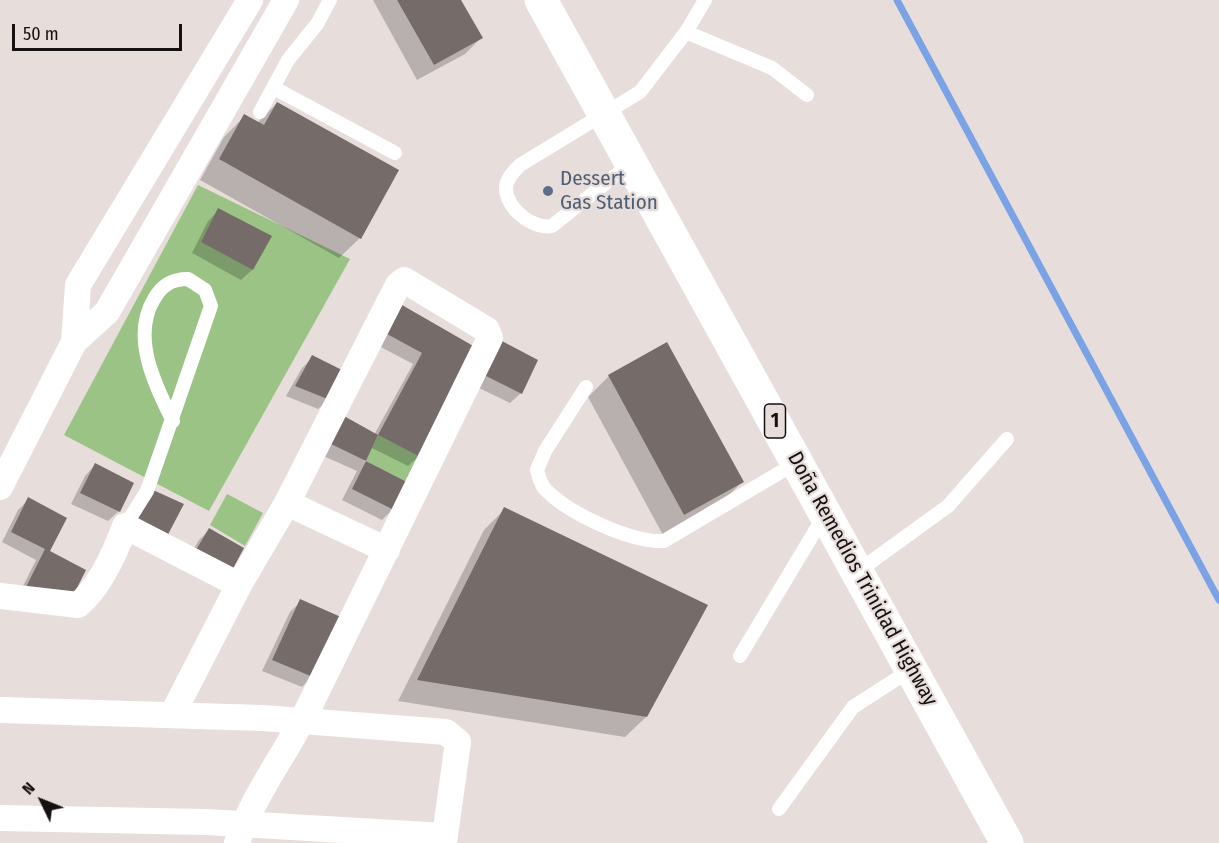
<!DOCTYPE html>
<meta charset="utf-8">
<style>
body{margin:0}
#map{position:relative;width:1219px;height:843px;overflow:hidden;background:#e7ddda;font-family:"Fira Sans Condensed",sans-serif}
canvas{display:block}
.north{position:absolute;left:12px;top:771px;width:60px;height:60px;-webkit-text-stroke:4px #e7ddda;paint-order:stroke;rotate:313deg;font-size:16px;font-weight:700;line-height:24px;text-align:center;color:#151110}
.north::after{content:'';display:block;margin:auto;width:21px;height:27px;background:#151110;clip-path:polygon(50% 0,100% 100%,50% 72%,0 100%)}
.scale{position:absolute;left:12px;top:24px;width:170px;height:27px;box-sizing:border-box;border:3px solid #151110;border-top:0;padding-left:8px;font-size:18px;line-height:21px;white-space:nowrap;color:#151110;-webkit-text-stroke:4px #e7ddda;paint-order:stroke}
</style>
<div id="map">
<canvas width="1219" height="843"></canvas>
<div class="north">N</div>
<div class="scale">50 m</div>
</div>
<script>
const c = document.querySelector('canvas').getContext('2d');
c.lineJoin = 'round';
function paint(path, color) {
  c.fillStyle = color;
  c.fill(path, 'evenodd');
}
function stroke(path, color, width, dash) {
  c.strokeStyle = color;
  c.lineWidth = width;
  c.lineCap = dash ? 'butt' : 'round';
  c.setLineDash(dash || []);
  c.stroke(path);
}
function label(font, color, halo, rows, align = 'center') {
  c.font = font + ' "Fira Sans Condensed",sans-serif';
  c.lineWidth = 4.5;
  c.setLineDash([]);
  c.textBaseline = 'middle';
  c.strokeStyle = halo;
  c.fillStyle = color;
  for (const [text, x, y, turn = 0] of rows) {
    c.save();
    c.translate(x, y);
    c.rotate((+turn || 0) * Math.PI / 180);
    c.textAlign = isNaN(turn) ? turn : align;
    if (halo) c.strokeText(text, 0, 0);
    c.fillText(text, 0, 0);
    c.restore();
  }
}
const green = new Path2D(`
 M198,185l152,74 -141,252 -145,-76z
 M378,435l42,22 -13,25 -41,-21z
 M227,494l36,19 -18,33 -35,-21z`);
const shadow = new Path2D(`
 M373,0h87l21,38 -16,16 -48,26z
 M277,103l83,135 -21,20 -139,-78 24,-43 21,-21 12,7z
 M219,210l51,27 -18,33 -11,10 -49,-27 16,-32z
 M392,317l81,31 -54,108 -11,10 -38,-19 -6,14 41,21 -12,27 -11,11 -40,-20 15,-29 -38,-17 14,-26 41,7 39,-71 -36,-19z
 M667,344l75,138 -20,20 -59,33 -75,-138 21,-21z
 M490,353l31,40 -11,10 -35,-17z
 M313,357l16,42 -11,10 -32,-13 16,-28z
 M95,465l24,46 -11,10 -37,-17 14,-28z
 M29,499l19,52 36,19 -67,28 19,-38 -34,-18 16,-32z
 M505,509l141,208 -21,20 -227,-36 86,-171z
 M209,530l19,45 -45,-9 16,-26z
 M301,601l11,75 -10,11 -40,-16 28,-59z`);
const stream = new Path2D(`
 M897,0l322,600`);
const building = new Path2D(`
 M397,0h64l22,38 -49,27z
 M277,102l122,68 -38,69 -142,-80 25,-45 20,11z
 M218,208l54,28 -19,34 -52,-28z
 M402,305l73,42 -55,110 -42,-22 44,-82 -35,-19z
 M500,340l38,20 -16,34 -38,-19z
 M667,342l77,140 -60,33 -76,-140z
 M312,355l34,17 -16,28 -35,-14z
 M344,416l34,19 -12,26 -37,-18z
 M366,461l41,21 -13,28 -42,-21z
 M95,463l39,20 -14,29 -40,-19z
 M153,490l31,14 -20,38 -31,-17z
 M28,497l39,21 -17,33 36,19 -12,24 -48,-7 19,-38 -34,-17z
 M504,507l204,98 -61,112 -230,-37z
 M209,528l35,20 -15,28 -36,-21z
 M300,599l41,18 -28,60 -41,-17z`);
const lane = new Path2D(`
 M686,32l86,36 35,27
 M274,88l121,65
 M260,112l28,-52 29,-36 13,-24
 M630,164l-78,62c-18,4 -46,-17 -46,-38 0,-9 8,-17 14,-23l120,-73 46,-60 19,-32
 M586,387l-41,64 -8,19c2,7 4,16 10,21 23,23 85,52 117,50l132,-78
 M125,526l22,-35 64,-185 -6,-16 -17,-11c-16,0 -26,6 -34,20 -23,38 1,86 19,122
 M857,572l91,-66 59,-67
 M740,656l84,-140
 M779,809l74,-102 59,-38`);
const street = new Path2D(`
 M74,342l4,-57 172,-285
 M0,487l74,-145 33,-30 179,-312
 M287,503l100,47
 M0,596l78,9c22,-18 37,-52 47,-79l114,59
 M0,710l263,8 183,14 12,10 -14,101
 M172,715l67,-130 48,-82 111,-218 6,-5 83,50 3,8c-60,123 -120,246 -181,369 -22,45 -56,88 -72,136
 M0,818l206,4 239,14`);
const highway = new Path2D(`
 M541,0l466,843`);
const markers = [
 [548,191,6,"#5c6f8a"]
];
const shields = [
 [775,421,21]
];
const shieldNames = [
 ["1",775,421]
];
const serviceNames = [
 ["Dessert",560,179],
 ["Gas Station",560,203]
];
const streetNames = [
 ["Doña Remedios Trinidad Highway",862,579,61]
];
paint(green, '#9ac385');
paint(shadow, '#0003');
stroke(stream, '#7aa2e4', 7);
paint(building, '#756c69');
stroke(lane, '#fff', 14);
stroke(street, '#fff', 26);
stroke(highway, '#fff', 33);
for (const [x, y, r, color] of markers) {
  const dot = new Path2D();
  dot.arc(x, y, r, 0, 2 * Math.PI);
  c.fillStyle = color;
  c.fill(dot);
  stroke(dot, '#e7ddda', 2);
}
for (const [x, y, w] of shields) {
  const box = new Path2D();
  box.roundRect(x - w / 2, y - 17, w, 34, 4.5);
  c.fillStyle = '#e7ddda';
  c.fill(box);
  stroke(box, '#151110', 1.5);
}
label('bold 20px', '#151110', null, shieldNames);
label('21px', '#4e5e75', '#e7ddda', serviceNames, 'left');
label('21px', '#151110', '#e7ddda', streetNames);
</script>
